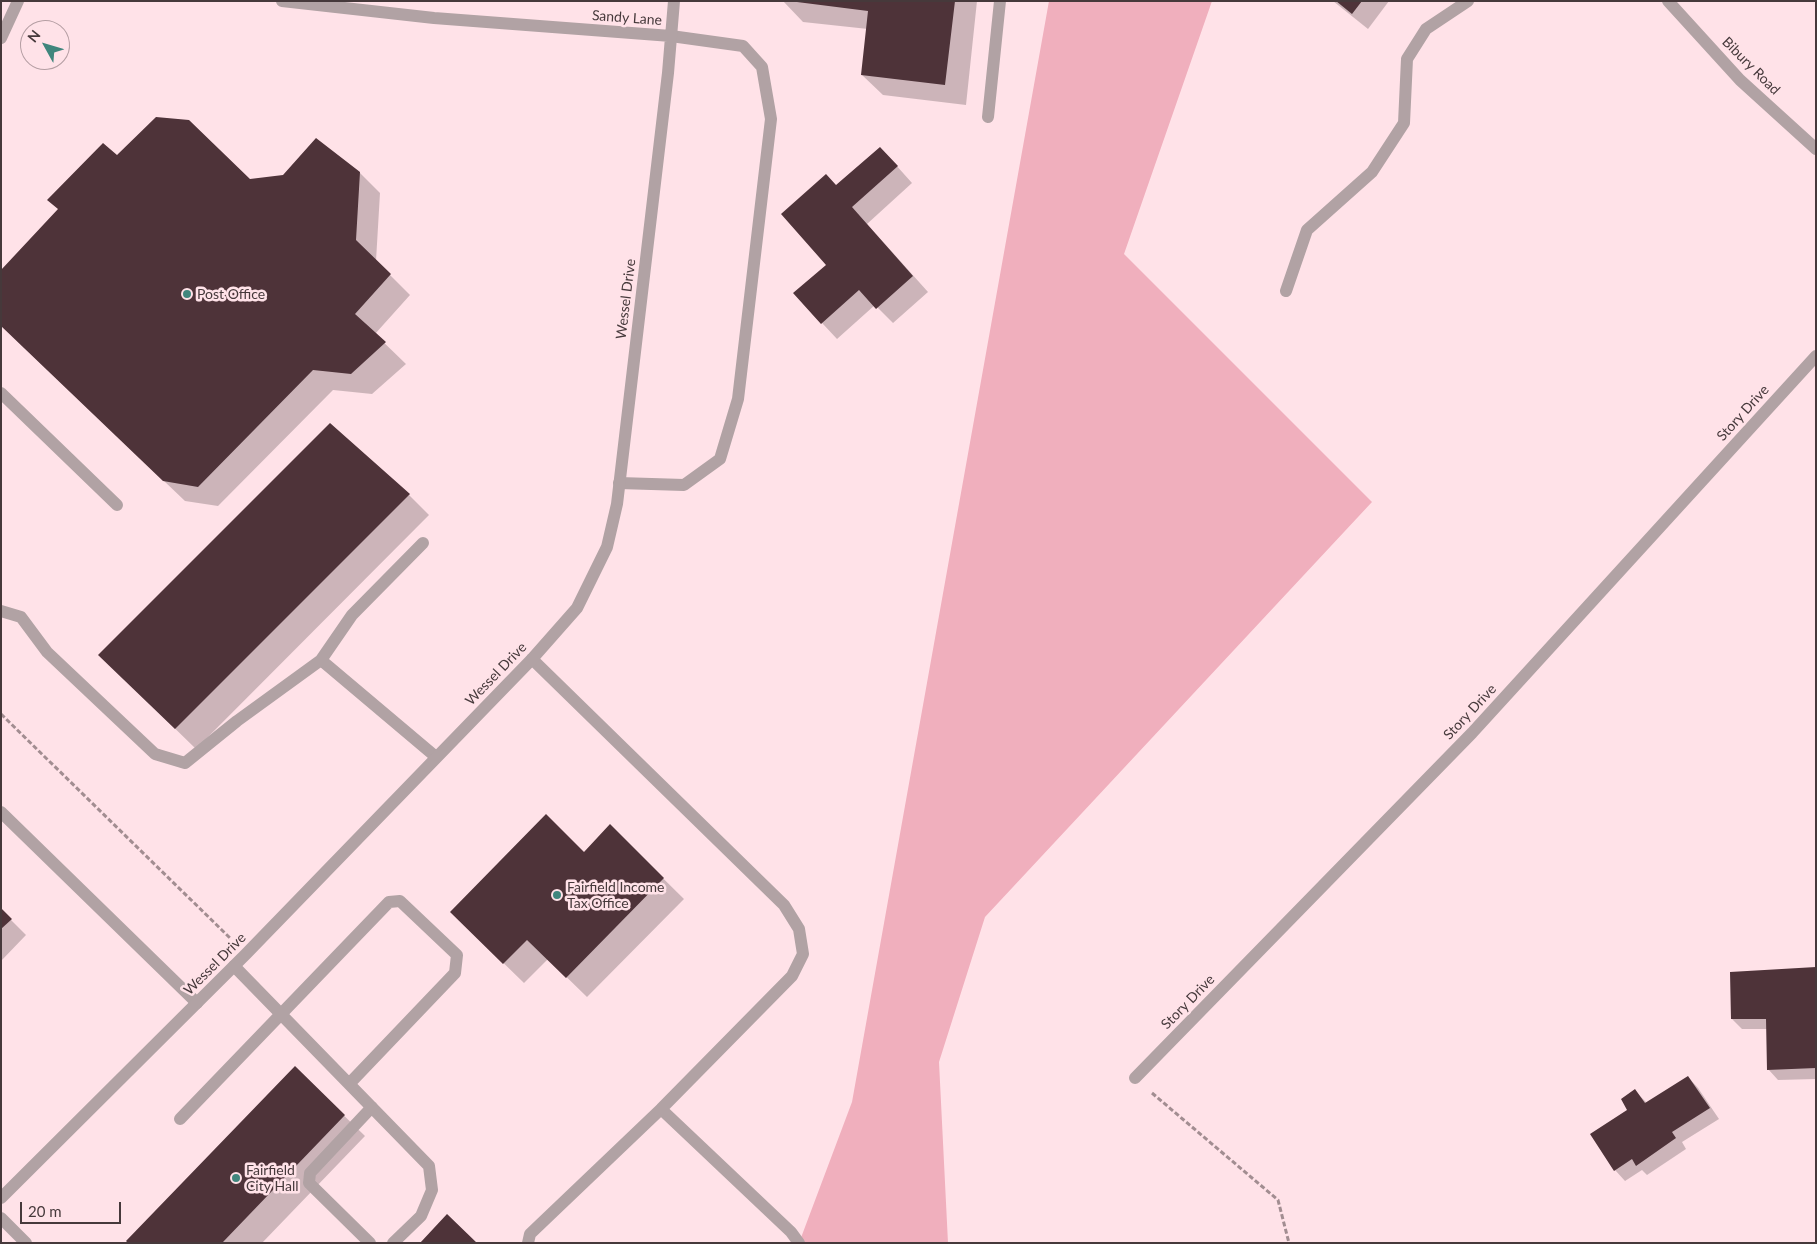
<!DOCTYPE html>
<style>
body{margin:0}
#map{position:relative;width:1817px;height:1244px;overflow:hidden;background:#ffe2e8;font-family:Lato,sans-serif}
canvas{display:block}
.frame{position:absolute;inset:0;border:2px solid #46393b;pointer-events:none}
.north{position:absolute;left:20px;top:20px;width:50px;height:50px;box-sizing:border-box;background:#ffe2e8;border:1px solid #b59ea3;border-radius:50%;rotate:309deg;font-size:14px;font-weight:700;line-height:20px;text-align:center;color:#46393b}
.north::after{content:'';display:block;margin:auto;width:18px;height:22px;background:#40867d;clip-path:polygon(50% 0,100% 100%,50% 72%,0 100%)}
.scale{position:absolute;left:20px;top:1202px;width:101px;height:22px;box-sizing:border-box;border:2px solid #46393b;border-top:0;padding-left:6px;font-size:15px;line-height:18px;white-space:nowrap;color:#46393b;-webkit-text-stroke:4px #ffe2e8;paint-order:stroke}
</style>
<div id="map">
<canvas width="1817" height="1244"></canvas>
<div class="frame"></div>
<div class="north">N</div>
<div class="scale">20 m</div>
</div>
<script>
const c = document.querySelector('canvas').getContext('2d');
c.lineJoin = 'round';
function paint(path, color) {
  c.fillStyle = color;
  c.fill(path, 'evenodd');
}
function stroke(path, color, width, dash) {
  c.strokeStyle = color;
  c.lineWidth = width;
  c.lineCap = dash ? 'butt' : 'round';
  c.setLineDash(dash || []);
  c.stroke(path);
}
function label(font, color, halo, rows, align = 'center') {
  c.font = font + ' Lato,sans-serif';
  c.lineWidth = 5;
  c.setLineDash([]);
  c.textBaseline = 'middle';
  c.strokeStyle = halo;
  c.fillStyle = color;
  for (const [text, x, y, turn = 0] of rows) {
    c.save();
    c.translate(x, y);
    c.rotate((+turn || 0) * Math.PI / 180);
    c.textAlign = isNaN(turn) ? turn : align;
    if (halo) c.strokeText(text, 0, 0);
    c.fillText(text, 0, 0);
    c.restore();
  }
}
const green = new Path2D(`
 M1049,1h163l-88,253 248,248 -387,415 -46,145 9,181h-149l53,-141z`);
const shadow = new Path2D(`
 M783,1h194l-11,104 -83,-10 -21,-20 6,-46 -65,-7z
 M1333,1h56l-21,28z
 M117,156l133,24 110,-7 20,20 -4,68 34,34 -35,39 31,30 -34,30 -39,-4 -115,116 -33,-5 -168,-160z
 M895,164l17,19 -45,41 61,68 -35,31 -18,-18 -38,34 -42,-45 33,-29 9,-79z
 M409,495l20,20 -233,234 -76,-74z
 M610,826l74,73 -97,98 -39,-38 -24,24 -73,-71 133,-59z
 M1,910l25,25 -25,26z
 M1816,969v110l-38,1 -10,-11v-40h-26l-10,-10z
 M295,1068l70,68 -103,107h-132z
 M1688,1077l10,11 21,31 -37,23 4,7 -39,26 -5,-5 -17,11 -10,-11 14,-60 6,-19 12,12z`);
const building = new Path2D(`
 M789,1h166l-10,84 -84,-10 7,-64z
 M1336,1h26l-10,13z
 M156,117l33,3 61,59 33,-4 33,-37 44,34 -4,68 35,34 -36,40 31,28 -35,32 -38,-4 -115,117 -35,-6 -162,-155v-56l57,-61 -11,-9 56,-57 14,12z
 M880,147l18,19 -46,41 61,69 -37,33 -17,-19 -38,34 -28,-31 33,-28 -45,-51 45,-40 10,11z
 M330,423l80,71 -235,235 -77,-74z
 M546,814l38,38 26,-28 54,54 -98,100 -39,-38 -24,24 -53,-52z
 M1,908l11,11 -11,10z
 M1816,967v101l-49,2 -1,-51h-35l-1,-47z
 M295,1066l50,49 -122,127 1,1h-96l-2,-2z
 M1688,1076l22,32 -38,24 4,6 -40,28 -4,-7 -18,12 -24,-37 37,-24 -6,-11 14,-10 10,14z
 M447,1214l30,29h-57z`);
const path = new Path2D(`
 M1,714l229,224
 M1152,1093l126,107 11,43`);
const lane = new Path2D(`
 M1,38l17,-37
 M988,117l12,-116
 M1286,291l21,-61 65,-58 32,-49 3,-64 19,-30 42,-28
 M1,393l116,112
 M619,483l65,2 36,-26 18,-60 33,-280 -9,-52 -19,-21 -72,-10
 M1,611l20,6 26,35 108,102 30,9 52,-42 84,-61 115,97
 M321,660l31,-45 71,-72
 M1,812l196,191
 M234,966l195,200 3,24 -11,26 -28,27
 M661,1109l130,123 8,11
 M180,1119l209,-217 11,-1 57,54 -2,18 -106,111
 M1,1218l25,25
 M370,1243l-61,-60 1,-10 62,-66
 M528,1243l2,-9 131,-125 131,-133 11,-22 -4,-25 -15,-24 -252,-246`);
const street = new Path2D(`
 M282,1l152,17 237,18
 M1668,1l72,79 76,69
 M1135,1078l337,-345 344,-377
 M1,1198l245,-244 286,-295 45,-51 30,-61 10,-43 51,-431 6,-72`);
const markers = [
 [187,294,5,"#40867d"],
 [557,895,5,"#40867d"],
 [236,1178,5,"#40867d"]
];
const streetNames = [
 ["Sandy Lane",627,18,4],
 ["Bibury Road",1751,66,45],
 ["Wessel Drive",626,299,-83],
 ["Story Drive",1743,413,-48],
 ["Wessel Drive",496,674,-46],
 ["Story Drive",1470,712,-47],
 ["Wessel Drive",215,964,-45],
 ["Story Drive",1188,1002,-46]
];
const poiNames = [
 ["Post Office",197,294],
 ["Fairfield Income",567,887],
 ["Tax Office",567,903],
 ["Fairfield",246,1170],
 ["City Hall",246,1186]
];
paint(green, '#f0afbd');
paint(shadow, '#0003');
paint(building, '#4e3339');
stroke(path, '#a28d91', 3, [5, 2.5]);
stroke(lane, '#b1a2a4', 12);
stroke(street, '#b1a2a4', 12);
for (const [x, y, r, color] of markers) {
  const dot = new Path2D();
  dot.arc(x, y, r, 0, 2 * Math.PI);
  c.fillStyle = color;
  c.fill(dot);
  stroke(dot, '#ffe2e8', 2);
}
label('14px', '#46393b', '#ffe2e8', streetNames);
label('14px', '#46393b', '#ffe2e8', poiNames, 'left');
</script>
